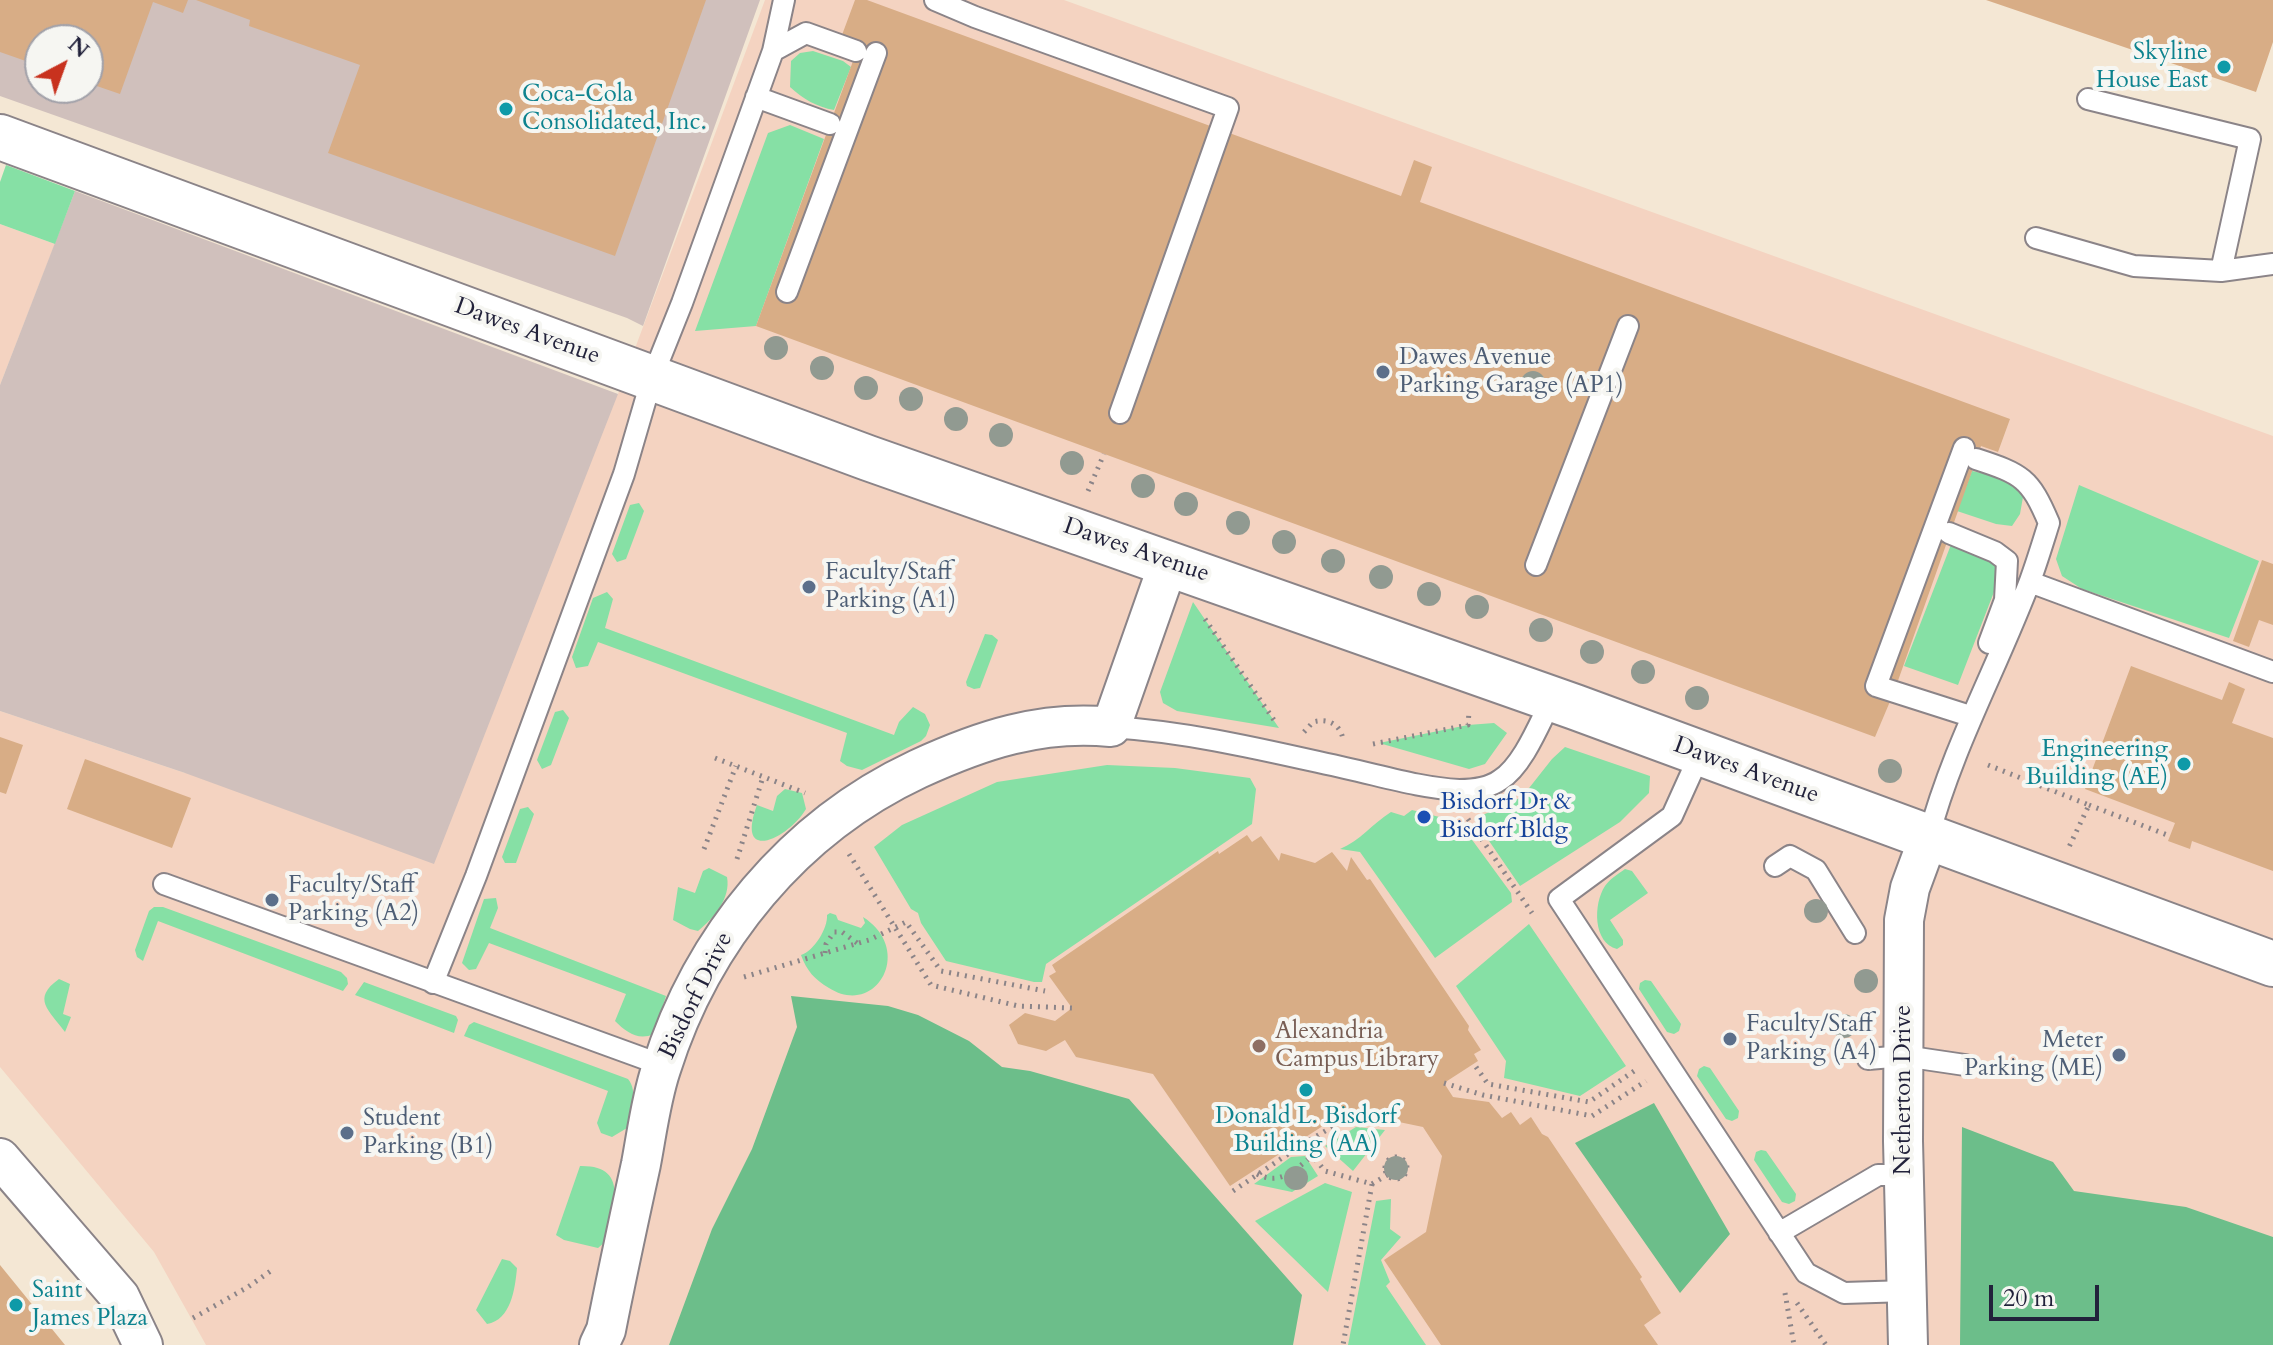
<!DOCTYPE html>
<style>
body{margin:0}
#map{position:relative;width:2273px;height:1345px;overflow:hidden;background:#f4e7d4;font-family:Cardo,serif}
canvas{display:block}
.north{position:absolute;left:24px;top:24px;width:80px;height:80px;box-sizing:border-box;background:#f6f6f2;border:2px solid #a1a1a9;border-radius:50%;rotate:41deg;font-size:22px;font-weight:700;line-height:32px;text-align:center;color:#22223b}
.north::after{content:'';display:block;margin:auto;width:28px;height:36px;background:#c8321e;clip-path:polygon(50% 0,100% 100%,50% 72%,0 100%)}
.scale{position:absolute;left:1989px;top:1285px;width:110px;height:36px;box-sizing:border-box;border:4px solid #22223b;border-top:0;padding-left:10px;font-size:24px;line-height:28px;white-space:nowrap;color:#22223b;-webkit-text-stroke:6px #f6f6f2;paint-order:stroke}
</style>
<div id="map">
<canvas width="2273" height="1345"></canvas>
<div class="north">N</div>
<div class="scale">20 m</div>
</div>
<script>
const c = document.querySelector('canvas').getContext('2d');
c.lineJoin = 'round';
function paint(path, color) {
  c.fillStyle = color;
  c.fill(path, 'evenodd');
}
function stroke(path, color, width, dash) {
  c.strokeStyle = color;
  c.lineWidth = width;
  c.lineCap = dash ? 'butt' : 'round';
  c.setLineDash(dash || []);
  c.stroke(path);
}
function label(font, color, halo, rows, align = 'center') {
  c.font = font + ' Cardo,serif';
  c.lineWidth = 8;
  c.setLineDash([]);
  c.textBaseline = 'middle';
  c.strokeStyle = halo;
  c.fillStyle = color;
  for (const [text, x, y, turn = 0] of rows) {
    c.save();
    c.translate(x, y);
    c.rotate((+turn || 0) * Math.PI / 180);
    c.textAlign = isNaN(turn) ? turn : align;
    if (halo) c.strokeText(text, 0, 0);
    c.fillText(text, 0, 0);
    c.restore();
  }
}
const built = new Path2D(`
 M765,0h299l1209,436v909h-2067l-52,-93 -154,-185v-356l185,62 433,-379z
 M0,224l55,20 -55,141z`);
const industrial = new Path2D(`
 M0,0h760l-117,326 -16,-8 -627,-222zM40,40h48v48h-48z
 M75,191l543,203 -184,470 -249,-91 -185,-62v-326z`);
const green = new Path2D(`
 M813,51l30,10 8,6 -17,43c-17,-3 -31,-11 -44,-23l1,-26 9,-8z
 M790,125l34,14 -68,187 -61,5 73,-198z
 M6,165l69,26 -20,53 -55,-20v-42z
 M1972,471l40,9 11,17 -3,17 -8,12 -16,-2 -39,-13z
 M2079,485l180,76 -30,77 -147,-49 -20,-13 -6,-17z
 M639,503l5,8 -18,48 -9,3 -5,-8 18,-49z
 M1952,542c22,8 43,10 47,37l-41,106 -54,-19z
 M607,592l6,7 -8,29 289,107 5,-13 14,-15 12,7 5,11 -4,11 -5,5 -59,29 -15,-4 -7,-5 7,-28 -249,-91 -10,24 -12,2 -4,-11 21,-59z
 M1193,602l86,126 -102,-17 -14,-8 -3,-11z
 M985,634l7,1 6,5 -18,48 -6,1 -7,-3 -1,-4z
 M563,710l6,8 -18,47 -9,4 -5,-9 18,-48z
 M1494,723l13,10 -22,31 -16,5 -90,-26 89,-18z
 M1565,747l85,29 -1,17 -29,29 -100,64 -46,-67 48,-22 30,-38z
 M1107,765l68,3 75,10 6,11 -4,35 -206,140 -4,18h-8l-88,-21 -25,-38 -3,-10 -7,-4 -37,-62 28,-22 95,-43z
 M785,789l17,4 4,16c-18,30 -71,55 -49,-4l16,6 4,-15z
 M528,807l6,7 -18,49h-11l-3,-6 18,-48z
 M1412,810l47,12 52,71 1,9 -77,56 -75,-106 -20,-3c20,-8 32,-25 51,-37l13,4z
 M709,868l18,9c4,21 -13,41 -29,54l-8,-2 -17,-9 5,-33 17,6 8,-22z
 M1625,869l7,2 16,22 -38,27 13,20v5l-6,4c-24,-6 -24,-45 -12,-63 5,-7 13,-12 20,-17z
 M496,898l2,10 -8,20 176,68 -12,38c-16,7 -28,-2 -39,-13l11,-27 -137,-51 -13,26 -7,1 -7,-7 22,-64z
 M154,907h9l178,65 6,6 1,6 -5,7 -185,-70 -15,40 -6,-4 -2,-7 14,-39z
 M830,913l6,2 2,5 23,8 4,-5 -2,-6c52,33 13,101 -34,71 -15,-9 -22,-17 -28,-33 13,-4 27,-27 26,-40z
 M1529,924l97,142 -46,30 -76,-18 2,-17 -50,-75z
 M59,979l11,5 -7,30 8,3 -6,15c-16,-22 -34,-33 -6,-53z
 M1645,980l6,1 30,43 -2,7 -5,3 -7,-2 -28,-43 1,-6z
 M364,982l92,34 2,4 -4,13 -99,-38z
 M474,1022l154,57c11,13 2,33 -1,49l-15,9 -11,-4 -4,-10 11,-32 -144,-55 5,-11z
 M1704,1066l6,2 29,43 -1,7 -6,3 -6,-2 -29,-43 2,-7z
 M1356,1127l29,3 -32,41 -28,-25z
 M1761,1150l5,1 30,43 -1,7 -6,3 -7,-2 -28,-42 2,-8z
 M1305,1156l13,20 -26,16 -38,-8 37,-27z
 M580,1166c52,-1 32,44 25,76l-7,6 -34,-8 -8,-5z
 M1325,1183l27,9 -24,100 -73,-71z
 M1391,1199l-1,30 11,8 -20,23 9,22 -4,4 40,59h-78l28,-144z
 M502,1259l8,2 7,7c-2,21 -6,52 -30,56l-11,-14z`);
const forest = new Path2D(`
 M791,996l97,10 30,9 51,26 33,26 28,4 99,28 173,196 -9,50h-624l43,-116 40,-80 45,-122z
 M1654,1103l76,131 -50,59 -105,-150z
 M1962,1127l91,35 21,29 112,16 87,30v108h-313z`);
const building = new Path2D(`
 M0,0h188l-5,13 -30,-11 -33,92 -32,-11v-43h-48v26l-40,-14z
 M196,0h510l-91,256 -287,-103 32,-88 -111,-39 1,-6z
 M855,0h12l534,196 13,-36 18,7 -12,35 590,217 -12,33 -17,-6 -87,246 -19,45 -1119,-411 104,-284 -18,-7z
 M1986,0h287v42l-17,50z
 M2262,560l11,4v61l-14,-5 -10,27 -16,-6z
 M2131,666l91,34 7,-18 16,7 -13,34 41,15v133l-81,-30 -2,8 -22,-8 7,-18 -90,-34z
 M0,737l23,8 -17,49 -6,-2z
 M85,759l106,39 -19,50 -105,-39z
 M1247,835l5,7 9,-6 18,25 2,-8 34,10 17,-11 15,19 4,-14 16,23 3,-1 99,147 -1,4 13,20 -7,4 4,7 -34,22 9,14 36,5 13,16 9,-6 9,13 11,-8 11,17 6,3 94,140 -2,2 21,34 -17,12 14,20h-217l-57,-85 42,-28 16,-76 -19,-29 -77,-16 -116,75 -77,-112 -77,-17 -11,-17 -19,11 -28,-7 -9,-19 16,-12 30,8 17,-13 -23,-32 7,-4 -4,-7 166,-114 1,3z
 M0,1265l65,80h-65z`);
const path = new Path2D(`
 M1088,491l16,-37
 M1205,619l71,104
 M1304,732l9,-10c15,-4 27,2 30,17
 M1373,744l95,-19 1,-13
 M715,758l90,35
 M1988,765l101,40 -20,42
 M2089,805l81,31
 M1468,819l64,94
 M704,849l32,-83
 M849,854l82,131 87,21 54,2
 M737,859l26,-82
 M825,953l1,-9 8,-12h8l15,11
 M744,977l125,-37 37,-18 35,49 104,20
 M1476,1067l12,17 101,18 48,-33
 M1444,1083l39,12 109,21 54,-35
 M1303,1144l48,-28
 M1385 1168a11 11 0 1 1 22 0a11 11 0 1 1-22 0Z
 M1257,1174c23,12 38,-4 56,-19
 M1372,1184l15,-9
 M1233,1191l70,-47 22,27 47,13 -29,161
 M1785,1293l9,52
 M1797,1303l29,42
 M193,1318l55,-31 24,-17`);
const service = new Path2D(`
 M935,0l40,17 253,91 -108,305
 M773,51l33,-18 50,18
 M756,97l74,27
 M2088,99l162,40 -29,132
 M2036,238l98,28 87,5 52,-7
 M787,292l89,-239
 M1964,448l-88,238 94,30
 M1949,533l46,19 12,9 -2,39 -16,43
 M1536,565l92,-239
 M2030,582l243,90
 M1111,727c80,5 157,24 234,41 37,8 76,20 114,22 13,0 30,-2 41,-10 23,-14 40,-58 52,-81
 M1700,754l-28,62 -113,83 247,374 38,20 63,-2
 M1928,839c24,-91 69,-171 102,-258 7,-19 13,-39 19,-58 -19,-45 -27,-49 -73,-64
 M1775,866l15,-10 26,14 39,63
 M164,884l498,181
 M433,983l43,-107 148,-402 28,-96 30,-75 91,-252 11,-51
 M1868,1059l36,-3 61,9
 M1779,1233l99,-58h26`);
const minor = new Path2D(`
 M0,1158l120,139 23,48
 M599,1345l7,-15c11,-56 23,-111 35,-166 6,-32 10,-65 20,-95 41,-131 133,-242 257,-300 63,-29 123,-49 193,-42l58,-165
 M1908,1345l-5,-204 1,-221 6,-32 18,-49`);
const tertiary = new Path2D(`
 M0,137l868,321 707,249 698,257`);
const trees = [
 [776,348],
 [822,368],
 [1533,383],
 [866,388],
 [911,399],
 [956,419],
 [1001,435],
 [1072,463],
 [1143,486],
 [1186,504],
 [1238,523],
 [1284,542],
 [1333,561],
 [1381,577],
 [1429,594],
 [1477,607],
 [1541,630],
 [1592,652],
 [1643,672],
 [1697,698],
 [1890,771],
 [1816,911],
 [1866,981],
 [1844,1026],
 [1396,1168],
 [1296,1178]
];
const markers = [
 [2224,67,8,"#0f9aa8"],
 [506,109,8,"#0f9aa8"],
 [1383,372,8,"#5c6f8a"],
 [809,587,8,"#5c6f8a"],
 [2184,764,8,"#0f9aa8"],
 [1424,817,8,"#1a4fb4"],
 [272,900,8,"#5c6f8a"],
 [1730,1039,8,"#5c6f8a"],
 [1259,1046,8,"#8d6e63"],
 [2119,1055,8,"#5c6f8a"],
 [1306,1090,8,"#0f9aa8"],
 [347,1133,8,"#5c6f8a"],
 [16,1305,8,"#0f9aa8"]
];
const cultureNames = [
 ["Skyline",2208,53],
 ["House East",2208,81],
 ["Coca-Cola",522,95,"left"],
 ["Consolidated, Inc.",522,123,"left"],
 ["Engineering",2168,750],
 ["Building (AE)",2168,778],
 ["Donald L. Bisdorf",1306,1117,"center"],
 ["Building (AA)",1306,1145,"center"],
 ["Saint",32,1291,"left"],
 ["James Plaza",32,1319,"left"]
];
const streetNames = [
 ["Dawes Avenue",527,332,20],
 ["Dawes Avenue",1136,551,19],
 ["Dawes Avenue",1746,771,20],
 ["Bisdorf Drive",697,996,-64],
 ["Netherton Drive",1904,1090,-90]
];
const serviceNames = [
 ["Dawes Avenue",1399,358],
 ["Parking Garage (AP1)",1399,386],
 ["Faculty/Staff",825,573],
 ["Parking (A1)",825,601],
 ["Faculty/Staff",288,886],
 ["Parking (A2)",288,914],
 ["Faculty/Staff",1746,1025],
 ["Parking (A4)",1746,1053],
 ["Meter",2103,1041,"right"],
 ["Parking (ME)",2103,1069,"right"],
 ["Student",363,1119],
 ["Parking (B1)",363,1147]
];
const transitNames = [
 ["Bisdorf Dr &",1440,803],
 ["Bisdorf Bldg",1440,831]
];
const educationNames = [
 ["Alexandria",1275,1032],
 ["Campus Library",1275,1060]
];
paint(built, '#f4d3c1');
paint(industrial, '#d0c0bc');
paint(green, '#86e0a5');
paint(forest, '#6cbe8a');
paint(building, '#d8ad86');
stroke(service, '#8b8488', 24);
stroke(minor, '#8b8488', 42);
stroke(tertiary, '#8b8488', 48);
stroke(path, '#8b8488', 5, [2, 6]);
stroke(service, '#fff', 20);
stroke(minor, '#fff', 38);
stroke(tertiary, '#fff', 44);
c.fillStyle = '#919a91';
for (const [x, y] of trees) {
  c.beginPath();
  c.arc(x, y, 12, 0, 2 * Math.PI);
  c.fill();
}
for (const [x, y, r, color] of markers) {
  const dot = new Path2D();
  dot.arc(x, y, r, 0, 2 * Math.PI);
  c.fillStyle = color;
  c.fill(dot);
  stroke(dot, '#f6f6f2', 3);
}
label('24px', '#0d838f', '#f6f6f2', cultureNames, 'right');
label('24px', '#22223b', '#f6f6f2', streetNames);
label('24px', '#4e5e75', '#f6f6f2', serviceNames, 'left');
label('24px', '#164399', '#f6f6f2', transitNames, 'left');
label('24px', '#785e54', '#f6f6f2', educationNames, 'left');
</script>
